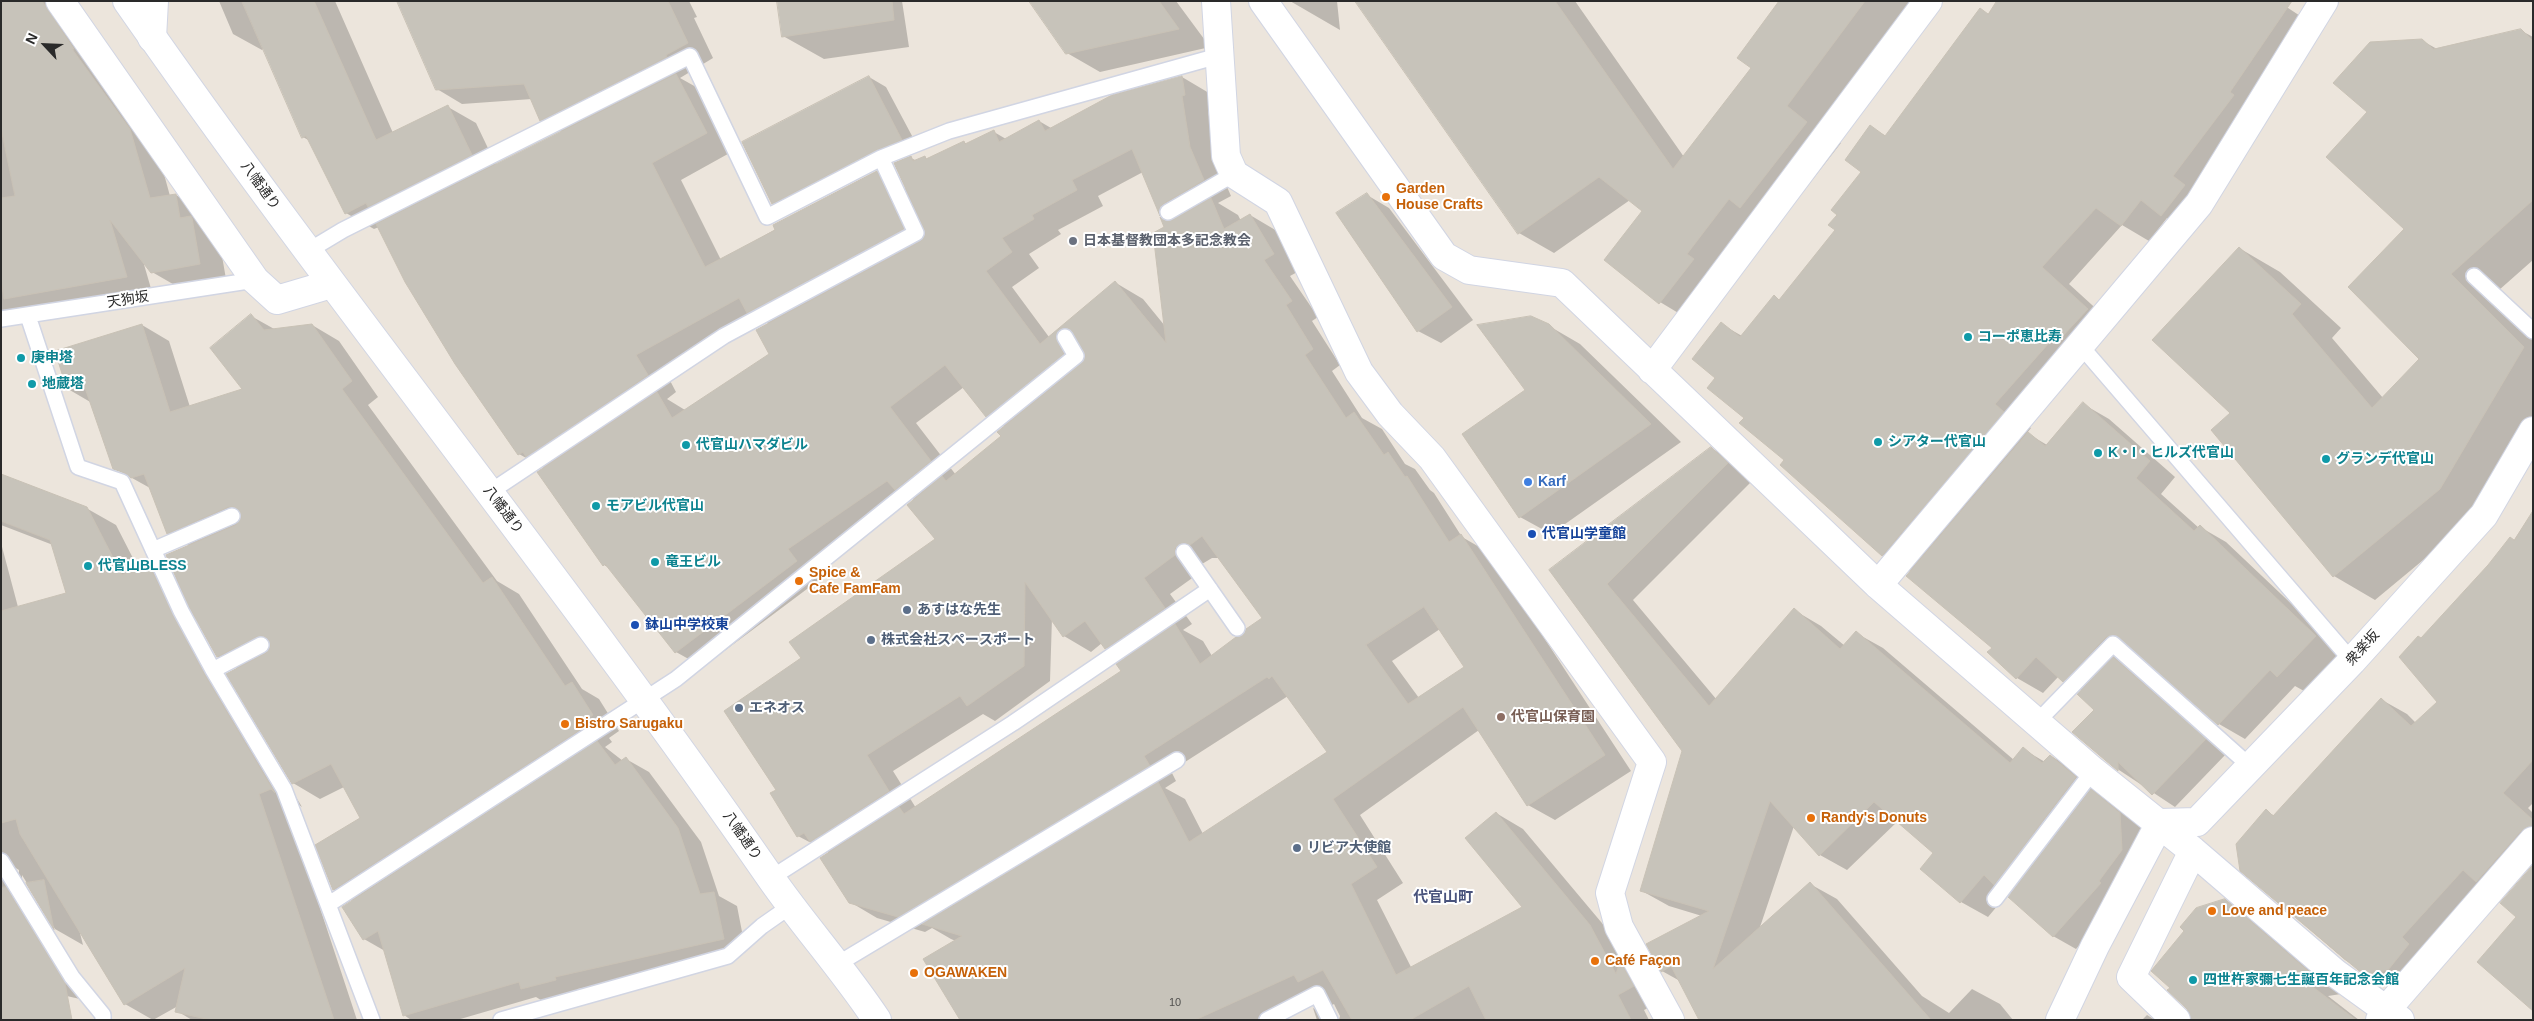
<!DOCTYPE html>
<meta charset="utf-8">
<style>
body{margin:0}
#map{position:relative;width:2534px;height:1021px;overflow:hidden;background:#ece5dc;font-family:Arial,sans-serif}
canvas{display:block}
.frame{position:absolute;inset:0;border:2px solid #2a2a2a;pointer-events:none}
.north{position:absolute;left:20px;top:20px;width:50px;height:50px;-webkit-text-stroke:4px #fff;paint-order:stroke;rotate:295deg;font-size:14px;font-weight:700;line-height:20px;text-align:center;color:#2a2a2a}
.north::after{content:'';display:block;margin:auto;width:18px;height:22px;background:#2a2a2a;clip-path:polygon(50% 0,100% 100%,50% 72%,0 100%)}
</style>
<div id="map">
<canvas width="2534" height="1021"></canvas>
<div class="frame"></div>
<div class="north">N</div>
</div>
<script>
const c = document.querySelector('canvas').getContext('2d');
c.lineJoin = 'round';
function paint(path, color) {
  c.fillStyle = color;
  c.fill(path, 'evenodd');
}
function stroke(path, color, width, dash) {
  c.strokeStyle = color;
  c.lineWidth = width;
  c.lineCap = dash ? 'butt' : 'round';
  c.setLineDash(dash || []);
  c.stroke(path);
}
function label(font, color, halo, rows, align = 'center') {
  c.font = font + ' Arial,"Noto Sans JP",sans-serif';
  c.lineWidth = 4;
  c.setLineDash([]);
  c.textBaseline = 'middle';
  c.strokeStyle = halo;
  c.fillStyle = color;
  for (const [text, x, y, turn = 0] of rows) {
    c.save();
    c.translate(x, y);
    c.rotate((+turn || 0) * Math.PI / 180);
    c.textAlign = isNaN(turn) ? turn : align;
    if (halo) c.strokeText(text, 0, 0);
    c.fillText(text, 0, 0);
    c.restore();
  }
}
const shadow = new Path2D(`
 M1,1h54l101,144 14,51 6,-1 25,15 17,23 8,46 -48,8 -26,-15 -9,-11 9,31 -151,34z
 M219,1h116l58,132 55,-26 28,16 20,42 66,-33 -21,-12 -9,-21 -70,5 -25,-15 -39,-88h291l8,16 -3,1 19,40 -33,20 25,14 30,58 -54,30 40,80 156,-88 31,18 3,-32 6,3 7,-4 3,2 37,-17 4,3 26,-13 12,7 33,-18 12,7 131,-51 27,16 3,17 -4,1 9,53 14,32 -13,7 20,12 3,6 9,-6 27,16 24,39 -11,6 28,41 -6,4 28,44 -8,6 30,47 20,11 23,35 10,5 15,21 4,3 28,44 26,15 143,219 -76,49 -27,-15 -49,-75 -119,85 43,68 -26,17 35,69 112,-61 -28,-95 27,16 94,112 43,61 -16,8 5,10h-310l1,-4 -6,-12 -4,2 -19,-11 -55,25h-119l-186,-81 -19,-11 -7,4 -48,-14 -27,-16 -20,-49 -32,-17 -20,-46 24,-131 135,-119 -22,-40 -4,-2 -97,67 9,12 -120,90 -27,-15 -65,-83 -7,-4 -65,-93 5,-4 -25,-14 -140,-227 -5,2 -28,-16 -36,-72 -7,-4 -39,-89 -2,2 -29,-16zM1143,172l18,43 11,7h-6l-1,104 -22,-27 -27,-16 -67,54 -37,-50 27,-19 -10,-14 32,-20 -3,-4 45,-24 -5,-10zM760,319l9,5 2,30 -86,56 -18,-11 9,-7 -11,-21zM1084,350l3,5 -2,4 -3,-5zM964,387l23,29 18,11 -2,10 -47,38 -40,-52zM1212,558h8l43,60 -19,18 -32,20 -9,-15 -20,-11 9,-6 -22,-30 32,-23v-7zM1052,618l12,18 27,16 11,-9 4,5 19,11 -3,12 -206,137 -23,-37 90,-57 12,7 55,-40zM1440,629l25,38 -46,31 -27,-37zM1288,696l40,56 -125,82 -18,-35 -20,-11 11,-7 -5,-10z
 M779,1h123l7,46 -85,12 -41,-23z
 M1030,1h146l34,46 -110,25 -33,-19z
 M1337,1l3,29 -50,-29z
 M1356,1h219l109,156 69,-89 28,-67h148l-108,126 20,16 -65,84 -81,96 -35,-21 -16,-92 -14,-10 -76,53 -35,-20z
 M2285,6l29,19 -124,206 -23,-13 -18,23 -27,-16 -53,59 45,41 -92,96 9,7 -4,5 20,12 36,-41 26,15 66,58 -14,17 38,34 1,-1 26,15 110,104v12l-32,33 -9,-5 -50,53 -26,-15 -83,-73 -3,1 -11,11 14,8 91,82 -52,54 -56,-37 -45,-38 22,-22 -14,-19 -23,-15 -16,17 -26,-15 -24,-30 -82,-76 -28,-17 -138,-137 -28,-41 4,-53 21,12 32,-39 6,4 57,-71 1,-15 25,-43 8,-45 15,9 103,-121z
 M2520,30l13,7v223l-43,38 43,42v84l-58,93 -100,83 -41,-24 -102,-162 7,-166 41,24 61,56 -9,10 51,60 37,-39 -15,-130 -36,-117 52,-72 16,9z
 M869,77l17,10 33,62 -25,10 -103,54 -18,-10z
 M1367,195l22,13 84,112 -32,23 -23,-12z
 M251,316l25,14 36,-5 27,16 39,56 -10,8 129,176 22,13 63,95 17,10 20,32 -10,7 3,4 -7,5 18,14 3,-2 23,13 52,70 18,54 18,10 9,46 -168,37v4l-34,9 -8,-5 -79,23h-46l-7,-5 -19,-64 -21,-12 -11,-38 -19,-11 -17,-44 44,-28 -17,-31 -24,12 -27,-16 -54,-114 -21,-12 -21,-39 -2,1 7,14 32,60 68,114 -3,-2 -11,6 69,209h-165l-15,-9 1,-5 -25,14 -28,-16 -46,-75 4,16 -28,-16 -33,-54v9l71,118 -92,-21v-119l18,11v-3l-18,-11v-316l17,64 49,-13 -14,-49 -52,-20v-45l85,28 30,17 22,43 10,-5 31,18 11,-35 -22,-13 -18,-45 -36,-20 -22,-65 -24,-14 74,-64 27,16 21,66 55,-17z
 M1549,326l31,18 101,98 -130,92 -31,-17z
 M1711,448l27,16 16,15 -121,121 84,100 77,-90 27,16 24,20 11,-13 27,15 131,112 9,-11 22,13 6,-6 27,16 25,22 -2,2 41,31 2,36 -21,33 -47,53 -23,-13 -44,-44 -21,25 -27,-15 -39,-33 13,-16 -37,-32 -51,49 -27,-15 -26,-29 -35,104 51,-46 27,15 85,97 27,17 23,-24 28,15 13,16h-312l-21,-39 -18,-10 40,-55 -33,-10 -27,-15 41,-140 -132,-181z
 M2533,513v290l-5,5 5,5v49l-142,127 -46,-29 -104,-90 25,-59 9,5 107,-116 25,14 9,9 22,-21 -16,-63 93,-98z
 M2225,900l22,13 94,81 -13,2 31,24h-167z
 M1313,1008l20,12h-16z
 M2147,1015l8,5h-13z`);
const building = new Path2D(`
 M1,1h41l32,48h-2l58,80 20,69 26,-4 4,24 11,-2 1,2 8,46 -49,9 -41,-53 17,57 -123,22 -3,-20v-81l14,-2 -14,-68z
 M242,1h72l62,139 72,-35 24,50 -104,52 -2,-4 -21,11 -39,-78 -4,2z
 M397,1h271l20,42 -22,12 1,2 -127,64 -16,-37 -88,6z
 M777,1h115l2,19 -112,17z
 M1029,1h130l20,28 -113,25z
 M1355,1h200l118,168 78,-101 -14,-10 42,-57h86l-78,105 20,16 -67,86 -11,-9 -42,55 7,5 -35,45 -55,-44 38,-49 -43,-34 -81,57z
 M1997,1h295l-62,91 4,3 -61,81 12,9 -24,31 -20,-16 -20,26 -25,-18 -54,59 46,42 -28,30 -4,-4 -61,69 9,8 -122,144 -102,-91 4,-5 -45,-37 5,-5 -37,-30 8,-10 -23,-19 29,-37 19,15 34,-42 5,5 56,-70 -7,-5 9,-10 -6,-5 30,-38 -16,-12 25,-35 15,11 95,-128 8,6z
 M2521,29l12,12v159l-82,74 73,73 -84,142 -107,88 -122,-147 19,-17 -78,-73 87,-93 62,57 -9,10 80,94 47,-49 -71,-72 56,-58 -78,-72 41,-45 -34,-29 37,-41 52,-3 11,10z
 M676,74l31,59 -55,30 53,104 70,-37 -2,-5 104,-54 27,58 -157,84 -8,-15 -103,57 12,20 -122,82 -3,-5 -5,3 -63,-91 -50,-82 -29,-58z
 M869,76l33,64 -25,10 -105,54 -30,-62z
 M1182,76l3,19 -3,1 8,51 14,33 -41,24 -3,4v8l-28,-67 -60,31 5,10 -45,25 2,4 -32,19 10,14 -26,19 54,73 75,-63 51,62 -13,-110 11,-6 -4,-10 4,3h8l39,-22 13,31 26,-15 24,40 -10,6 28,41 -6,4 27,44 -8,6 41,63 8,-6 30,43 4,-3 17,25 2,-1 42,66 12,-8 144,221 -78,51 -64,-99 -130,92 44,68 -26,17 45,91 126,-68 -57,-69 31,-26 94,113 26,49 4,-13 14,25 -16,9 13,25h-145l-17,-34 -59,34h-58l-29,-50 -25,12 -4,-7 -99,45h-235l-37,-61 39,-23 -40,-12 236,-142 31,60 138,-90 -55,-76 -3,3 -2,-2 -123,79 6,10 -252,151 -49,-14 -29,-45 79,-51 5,7 217,-143 -5,-7 59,-40 25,40 36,-27 7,-2 3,-6 16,-11 -60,-82 -12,9 -6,-2 -6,2 -3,3v7l-31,23 21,30 -60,41 -20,-28 -22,16 -38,-55 -1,84 -57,40 -7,-10 -93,59 22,36 -79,51 -6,-9 -7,4 -27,-44 6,-3 -52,-79 77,-53 -12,-16 146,-103 -28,-34 35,-29 4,5 55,-45 -4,-4 85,-69 3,-7 -1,-4 -15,-23h-8l-5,8 8,17 -78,63 -41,-52 -55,42 41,54 -36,29 -8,-9 -99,68 9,12 -122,92 -70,-89 -2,2 -66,-94 120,-80 15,26 97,-64 -13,-24 165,-89 4,-7 -1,-5 -30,-66 17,-7 2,5 12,-5 1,3 38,-18 1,3 29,-14 5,12 40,-22 6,11 67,-36zM1424,607l40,60 -56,37 -42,-59z
 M1367,193l85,114 -35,25 -81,-119z
 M251,314l13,16 48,-6 40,57 -10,8 141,194 9,-6 73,109 7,-4 21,33 -10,7 3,4 -253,164 -18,-45 45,-27 -29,-54 -39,20 -66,-110 40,-21 4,-7 -1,-6 -7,-4 -5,1 -40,20 -28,-50 -23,-52 70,-30 5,-7 -1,-6 -6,-5h-6l-61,27 -23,-60 -13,4 -6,-5 -12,-4 -29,-84 -17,5 -12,-39 87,-27 28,88 72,-23 -32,-41z
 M1531,316l18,8 102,100 -132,94 -57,-84 63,-44 -48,-65z
 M2083,402l67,59 -14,17 58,53 6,-6 116,111 -39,41 -7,-7 -52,55 -103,-90 -9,2 -43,45 -27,-25 -20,22 -29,-27 5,-4 -86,-72 122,-144 17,14z
 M1711,447l17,16 -121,121 102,122 85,-98 46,41 16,-18 154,132 13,-16 19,16 8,-8 26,22 -82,108 -10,-10 -24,28 -40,-34 13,-16 -59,-51 -55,54 -49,-55 -57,168 97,-87 121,138h-232l-28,-54 -10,6 -15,-28 63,-33 -69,-20 42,-140 -133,-181z
 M1,474l86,33 35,68 26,-13 25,53 32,60 70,118 -4,-4 -12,5 75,226h-123l-36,-8 10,-44 -61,37 -104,-171 -4,-15 -15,4v-212l65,-18 -16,-53 -49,-19z
 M2533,511v249l-30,33 30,27v6l-12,5 -45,51 -13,-12 -61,67 7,7 -21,26 -24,5 -124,-104 -4,-27 30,-35 7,7 108,-118 30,28 26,-24 -38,-45 19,-21 3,2 67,-73 22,-28 4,3z
 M2113,657l93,82 -54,56 -34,-33v9l-46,-39 22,-22 -17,-16z
 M597,741l18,24 11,-8 52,71 22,66 14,-2 10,47 -169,38 1,3 -35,9 -2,-7 -116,34 -25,-85 -15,9 -21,-33z
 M2091,789l29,24 2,37 -23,31 2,2 -48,54 -45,-40z
 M2533,865v146l-56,-49 39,-45 -16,-14z
 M44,880l10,50 -28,-47z
 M6,887l59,96 7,37h-71v-132z
 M2225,899l96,83 -12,2 47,36h-165l-4,-11 -20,-19 3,-2 -19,-17 33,-40 -4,-4 16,-19z`);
const lane = new Path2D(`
 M1168,212l66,-38
 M308,251l35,-21 347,-174 77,161 114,-59 68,-27 269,-75
 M2474,276l59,55
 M28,316l50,151 44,15 59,129 32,59 71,119 88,231
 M1,319l254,-39
 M2080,345l272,316
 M490,492l234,-156 192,-103 -35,-75
 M153,550l79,-34
 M1184,552l53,76
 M213,670l48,-25
 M2037,722l76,-78 138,123
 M1,861l71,116 31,38v5
 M771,878l242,-155 197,-134
 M1995,899l98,-128
 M329,904l347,-225 400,-323 -11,-19
 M836,965l341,-205
 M501,1020l227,-64 34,-30 30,-21
 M1267,1020l50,-26 13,26`);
const street = new Path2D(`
 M60,1l195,279 22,20 54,-16
 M1216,1l10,155 8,18 44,28 81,170 31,42 42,44 220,304 -42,131 9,34 51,93
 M1263,1l181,255 25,14 93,13 316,302 215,186 100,80 142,122 65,47
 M152,38l2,-37
 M1652,370l276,-369
 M1878,585l321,-381 125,-203
 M2060,1020l35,-74 65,-123
 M2176,1020l-45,-43 62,-126
 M2380,1020l6,-10 147,-169`);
const secondary = new Path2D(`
 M127,1c207,297 437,578 643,876 34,49 74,93 107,143
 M2160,823l37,-1 155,-161 132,-146 49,-84`);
const markers = [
 [1386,197,5,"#e8710a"],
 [1073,241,5,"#6b7280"],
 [1968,337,5,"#0f9aa8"],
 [21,358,5,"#0f9aa8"],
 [32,384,5,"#0f9aa8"],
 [1878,442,5,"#0f9aa8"],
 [686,445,5,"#0f9aa8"],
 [2098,453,5,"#0f9aa8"],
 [2326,459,5,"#0f9aa8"],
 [1528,482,5,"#3f7fe0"],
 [596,506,5,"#0f9aa8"],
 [1532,534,5,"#1a4fb4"],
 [655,562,5,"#0f9aa8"],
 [88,566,5,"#0f9aa8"],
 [799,581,5,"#e8710a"],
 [907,610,5,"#5c6f8a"],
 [635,625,5,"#1a4fb4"],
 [871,640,5,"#5c6f8a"],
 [739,708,5,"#5c6f8a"],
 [1501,717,5,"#8d6e63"],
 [565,724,5,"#e8710a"],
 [1811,818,5,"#e8710a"],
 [1297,848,5,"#5c6f8a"],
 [2212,911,5,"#e8710a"],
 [1595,961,5,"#e8710a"],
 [914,973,5,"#e8710a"],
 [2193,980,5,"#0f9aa8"]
];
const numberNames = [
 ["10",1175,1003]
];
const streetNames = [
 ["八幡通り",260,186,54],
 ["天狗坂",128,300,-9],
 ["八幡通り",503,510,53],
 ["衆楽坂",2363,648,-48],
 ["八幡通り",742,836,55]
];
const foodNames = [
 ["Garden",1396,189],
 ["House Crafts",1396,205],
 ["Spice &",809,573],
 ["Cafe FamFam",809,589],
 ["Bistro Sarugaku",575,724],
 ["Randy's Donuts",1821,818],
 ["Love and peace",2222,911],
 ["Café Façon",1605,961],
 ["OGAWAKEN",924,973]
];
const worshipNames = [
 ["日本基督教団本多記念教会",1083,241]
];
const cultureNames = [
 ["コーポ恵比寿",1978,337],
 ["庚申塔",31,358],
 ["地蔵塔",42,384],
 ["シアター代官山",1888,442],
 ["代官山ハマダビル",696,445],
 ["K・I・ヒルズ代官山",2108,453],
 ["グランデ代官山",2336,459],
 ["モアビル代官山",606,506],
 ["竜王ビル",665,562],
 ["代官山BLESS",98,566],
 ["四世杵家彌七生誕百年記念会館",2203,980]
];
const shopNames = [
 ["Karf",1538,482]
];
const transitNames = [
 ["代官山学童館",1542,534],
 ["鉢山中学校東",645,625]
];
const serviceNames = [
 ["あすはな先生",917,610],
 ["株式会社スペースポート",881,640],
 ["エネオス",749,708],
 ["リビア大使館",1307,848]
];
const educationNames = [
 ["代官山保育園",1511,717]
];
const neighbourhoodNames = [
 ["代官山町",1443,898]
];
paint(shadow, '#0003');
paint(building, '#c7c3ba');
stroke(building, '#c8c1b5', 1);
stroke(lane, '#d1d5e3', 18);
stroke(street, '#d1d5e3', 30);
stroke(secondary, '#d1d5e3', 30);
stroke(lane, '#fff', 15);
stroke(street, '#fff', 28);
stroke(secondary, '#fff', 28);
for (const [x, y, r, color] of markers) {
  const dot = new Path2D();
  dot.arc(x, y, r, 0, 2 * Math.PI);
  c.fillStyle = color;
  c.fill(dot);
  stroke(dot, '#fff', 2);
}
label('11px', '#51504e', null, numberNames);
label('14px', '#2a2a2a', '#fff', streetNames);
label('bold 14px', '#c56008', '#fff', foodNames, 'left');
label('bold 14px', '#5b616d', '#fff', worshipNames, 'left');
label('bold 14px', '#0d838f', '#fff', cultureNames, 'left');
label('bold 14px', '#366cbe', '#fff', shopNames, 'left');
label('bold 14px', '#164399', '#fff', transitNames, 'left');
label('bold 14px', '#4e5e75', '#fff', serviceNames, 'left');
label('bold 14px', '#785e54', '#fff', educationNames, 'left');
label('bold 15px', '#49537c', '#fff', neighbourhoodNames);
</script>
